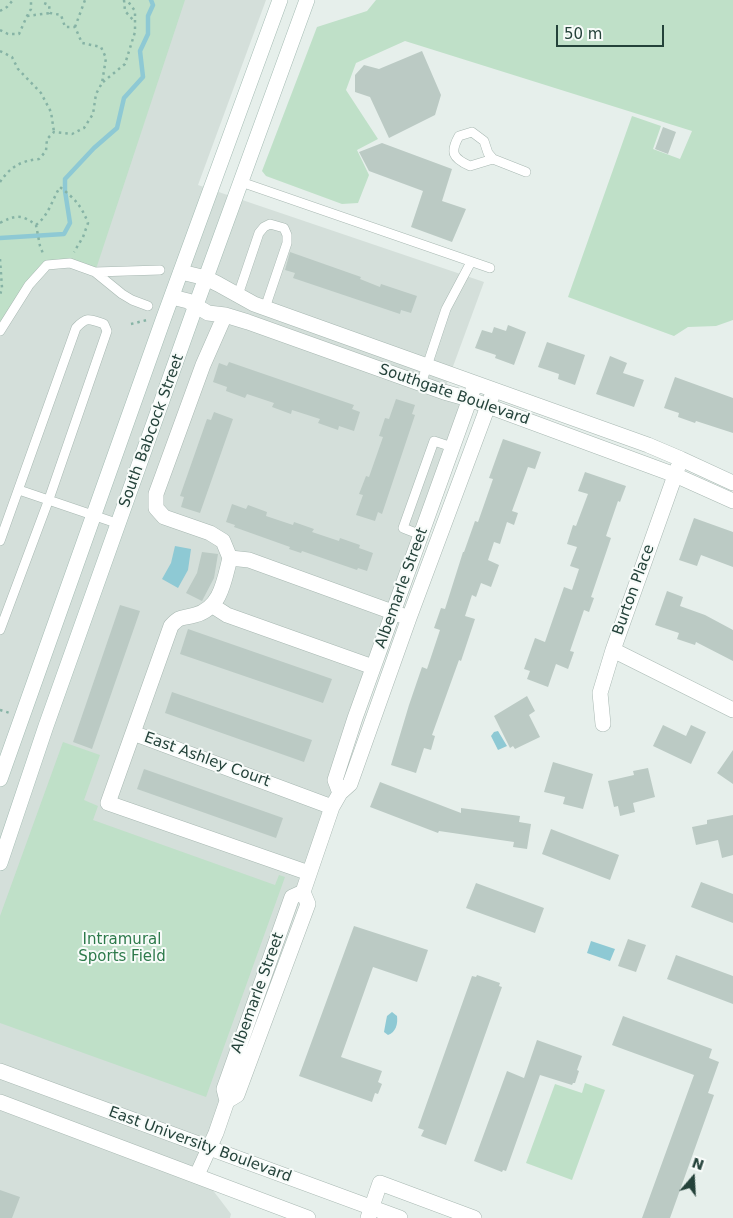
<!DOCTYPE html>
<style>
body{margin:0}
#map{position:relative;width:733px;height:1218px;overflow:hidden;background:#e6efeb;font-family:"DejaVu Sans",sans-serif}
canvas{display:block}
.north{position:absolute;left:668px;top:1153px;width:50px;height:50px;-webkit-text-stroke:4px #f7fbf9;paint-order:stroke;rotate:19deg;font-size:14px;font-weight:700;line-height:20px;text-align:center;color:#24423a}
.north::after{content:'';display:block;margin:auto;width:18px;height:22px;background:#24423a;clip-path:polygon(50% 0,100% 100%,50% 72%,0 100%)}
.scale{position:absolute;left:556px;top:25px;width:108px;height:22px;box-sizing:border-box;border:2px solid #24423a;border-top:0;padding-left:6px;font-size:15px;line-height:18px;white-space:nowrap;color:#24423a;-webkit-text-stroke:4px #f7fbf9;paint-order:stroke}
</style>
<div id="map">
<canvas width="733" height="1218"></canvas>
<div class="north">N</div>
<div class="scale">50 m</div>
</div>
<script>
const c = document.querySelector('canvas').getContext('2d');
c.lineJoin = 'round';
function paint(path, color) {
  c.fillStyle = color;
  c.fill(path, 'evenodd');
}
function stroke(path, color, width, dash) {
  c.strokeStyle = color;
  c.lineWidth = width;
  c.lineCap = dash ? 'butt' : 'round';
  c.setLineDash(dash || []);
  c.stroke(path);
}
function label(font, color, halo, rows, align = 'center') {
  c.font = font + ' "DejaVu Sans",sans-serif';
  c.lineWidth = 4;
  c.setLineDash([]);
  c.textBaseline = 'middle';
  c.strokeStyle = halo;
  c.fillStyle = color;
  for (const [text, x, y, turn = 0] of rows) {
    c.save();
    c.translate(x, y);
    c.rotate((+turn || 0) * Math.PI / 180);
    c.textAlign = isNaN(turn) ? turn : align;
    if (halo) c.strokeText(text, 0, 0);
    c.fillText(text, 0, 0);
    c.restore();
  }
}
const built = new Path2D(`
 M0,0h266l-68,185 286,97 -40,109 32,12 -89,251 -9,16 -15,50 -144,412 -17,44 29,38 -1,4h-230z`);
const green = new Path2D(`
 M0,0h185l-90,272 -25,-9 -23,2 -47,66z
 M376,0h357v320l-17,6 -28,1 -14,9 -106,-39 64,-181 29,10 -8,23 27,10 12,-28 -287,-90 -49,22 -10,27 32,49 -21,11 12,25 -11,28 -16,1 -76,-28 -4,-5 55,-144 50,-16z
 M63,742l37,13 -16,45 14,6 -5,14 182,65 4,-10 6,2 -79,220 -206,-74v-107z
 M585,1083l20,7 -33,90 -46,-17 29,-79 27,9z`);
const water = new Path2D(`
 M175,546l16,3 -3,21 -10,18 -16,-9 9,-16z
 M498,731l9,15 -9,4 -7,-14 3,-4z
 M591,941l24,8 -5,12 -23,-8z
 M392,1012l5,4c1,8 -1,16 -9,19l-4,-3c1,-6 2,-11 3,-16z`);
const stream = new Path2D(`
 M0,238l64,-4 6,-11 -5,-32v-12l29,-31 23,-20 7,-30 19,-21 -3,-26 8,-17v-18l5,-11 -2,-5`);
const building = new Path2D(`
 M422,51l19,44 -6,20 -46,23 -19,-41 -15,-5v-17l9,-10 15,4z
 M663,127l13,5 -8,22 -13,-5z
 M382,143l70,26 -10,32 24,8 -14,33 -41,-15 12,-36 -54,-20 -10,-19z
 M290,252l71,25 -1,2 20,8 1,-3 36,12 -6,17 -10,-3 -1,4 -107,-36 2,-5 -10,-3z
 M508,325l18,7 -12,33 -19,-7 1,-3 -21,-7 7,-18 10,3 2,-6 12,4z
 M547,342l38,13 -10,30 -17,-6 1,-5 -21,-7z
 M610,356l17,7 -4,10 21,7 -10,27 -38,-13z
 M229,362l125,43 -2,4 8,3 -6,19 -15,-5 -1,4 -20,-7 2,-4 -28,-9 -1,4 -19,-7 2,-4 -27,-9 -2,4 -19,-7 1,-4 -14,-5 6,-19 8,3z
 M675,377l58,21v35l-37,-12 -1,2 -17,-6 1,-4 -15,-5z
 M396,399l19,6 -3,9 3,1 -33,99 -4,-2 -3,9 -19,-6 7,-20 -4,-1 7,-18 3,1 14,-40 -4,-1 6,-18 4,1z
 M214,412l19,7 -33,94 -19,-6 3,-10 -4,-1 27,-77 4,1z
 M503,439l38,13 -6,17 -7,-2 -16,44 6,2 -4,12 -7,-3 -7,22 -6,-2 -6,18 11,5 -8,22 -10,-4 -5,14 -4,-2 -7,21 10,3 -14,42 -2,-1 -27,75 3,1 -4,14 -7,-2 -8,25 -25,-8 18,-60 13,-38 5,2 13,-39 -6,-2 7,-20 4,1 18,-57h1l11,-31 3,1 15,-43 -4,-1z
 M585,472l41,14 -6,16 -2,-1 -12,35 5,2 -20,59 3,1 -5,14 -5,-2 -14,41 4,1 -6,17 -12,-5 -8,23 -21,-8 3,-8 -6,-2 11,-31 10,4 19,-55 8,3 7,-21 -9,-3 7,-19 -10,-3 6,-19 3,1 12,-32 -10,-3z
 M232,504l14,5 2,-4 19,7 -1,4 27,9 1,-3 20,7 -2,3 27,9 1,-3 20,7 -1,3 14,5 -6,18 -9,-3 -1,2 -55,-19 -1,2 -12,-4 1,-2 -56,-20 1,-2 -9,-3z
 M694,518l39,14v35l-32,-12 -4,11 -18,-6z
 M202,552l16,2 -4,24 -12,23 -16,-8 11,-20z
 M667,591l16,6 -3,9 25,9 28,15v31l-37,-19 -1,3 -18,-6 2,-6 -24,-8z
 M120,605l20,6 -48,138 -19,-7z
 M188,629l144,50 -9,24 -143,-49z
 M172,692l140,48 -8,22 -139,-49z
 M527,696l8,15 -6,4 11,22 -25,12 -2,-3 -3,2 -16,-32z
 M663,725l23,11 5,-11 15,7 -15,32 -38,-18z
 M733,750v34l-16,-11z
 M553,762l40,12 -10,35 -20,-5 2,-7 -21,-5z
 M648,768l7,29 -22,6 2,9 -15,4 -2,-10 -4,1 -6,-26 26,-6 -1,-4z
 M144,769l139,49 -7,20 -139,-49z
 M380,782l81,31v-5l59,8 -1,6 12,2 -4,25 -14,-2 1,-5 -75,-11 -1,2 -68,-26z
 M733,815v40l-11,3 -4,-18 -22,5 -4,-18 15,-3v-4z
 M551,829l68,26 -9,25 -68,-26z
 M701,882l32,12v29l-42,-16z
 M476,883l68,25 -9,25 -69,-25z
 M354,926l74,24 -11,32 -44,-15 -32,90 41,14 -4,11 4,2 -4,10 -3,-1 -3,9 -73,-26z
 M628,939l18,6 -10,27 -18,-6z
 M676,955l57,21v28l-66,-25z
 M477,975l23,8 -1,3 3,1 -56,158 -25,-9 3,-6 -6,-2 54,-152 4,1z
 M623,1016l89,33 -3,9 10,4 -11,31 6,2 -44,123h-28l52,-143 -82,-30z
 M537,1040l45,16 -5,14 2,1 -4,12h-2l-1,2 -32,-10 -34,96 -3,-1 -1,2 -28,-11 33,-90 17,7z
 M0,1190l20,7 -8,21h-12z`);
const path = new Path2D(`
 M124,0l1,11 9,10
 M0,11l7,-4 6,-7
 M27,16l23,-3
 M75,27l10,-27
 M0,30l8,4h11l8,-18 4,-7v-9
 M0,51l12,6 6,12 23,24 10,19 3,20
 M103,82l22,-18 10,-32v-21l-8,-11
 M0,182c11,-16 21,-21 39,-23l7,-8 1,-12 7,-7 18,2 12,-6 9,-14 3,-20 6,-11 4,-25 -5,-11 -19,-4 -7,-16h-10l-4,-12 -11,-2 -1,-8 -5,-2 -1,-3
 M0,223c15,-8 22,-9 36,2l4,21 4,10
 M36,225c13,-10 16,-25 24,-38 15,12 21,18 28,36l-5,14 -9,15
 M0,259l2,29 -2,7
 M131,324l16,-4
 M0,710l10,3`);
const service = new Path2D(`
 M493,159l-23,7c-18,-8 -20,-14 -11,-30l13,-4 12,9 4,12 5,6 33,13
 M241,182l249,86
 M95,272l65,-2
 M238,295l21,-62 5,-6 6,-3 14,4 3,7v8l-22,65
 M0,331l29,-46 18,-20 23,-2 25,9 27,22 10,6 16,6
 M421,384l25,-75 25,-47
 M19,490l100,34
 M421,535l-18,-7 31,-87 18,6
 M0,541l76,-213c11,-12 14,-9 28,-4l3,7 -58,168 -49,131`);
const minor = new Path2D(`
 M181,272l25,6 12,6 36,20 394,141 33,14 52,24
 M172,297l16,4 20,12 17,2 23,7 196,70 25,7 206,76 58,26
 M225,315l-22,50 -47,129v14l8,9 46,16 13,8 7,17
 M213,606l14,9 146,52
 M613,650l120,60
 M603,724l-3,-31 13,-43 65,-183
 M133,733l199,74
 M340,793l-5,-13 20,-62 118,-328
 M309,873l-201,-70 63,-177c10,-11 10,-7 24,-11 26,-7 29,-34 35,-57l19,2 160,58
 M227,1101l10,-6 71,-191 -5,-12 29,-85 8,-14 10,-9 59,-166 85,-228
 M197,1175l19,-42 11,-32 -3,-12 68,-192 11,-5
 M368,1218l12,-35 94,35`);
const tertiary = new Path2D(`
 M0,1071l400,147
 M0,1102l308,116`);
const secondary = new Path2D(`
 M0,779l163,-459 117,-320
 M0,863l46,-137 150,-421 111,-305`);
const streetNames = [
 ["Southgate Boulevard",454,395,19],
 ["South Babcock Street",152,431,-70],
 ["Albemarle Street",402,588,-70],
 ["Burton Place",634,590,-70],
 ["East Ashley Court",207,760,20],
 ["Albemarle Street",258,993,-70],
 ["East University Boulevard",200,1145,20]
];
const parkNames = [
 ["Intramural",122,940],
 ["Sports Field",122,957]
];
paint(built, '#d4dfda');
paint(green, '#bfe0c8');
paint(water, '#8ec9d4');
stroke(stream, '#8ec9d4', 4.5);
paint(building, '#bbcac4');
stroke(service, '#a8b8b2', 10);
stroke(minor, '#a8b8b2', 16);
stroke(tertiary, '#a8b8b2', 16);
stroke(secondary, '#a4bbb3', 16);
stroke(path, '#86b3a5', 2.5, [2.5, 4]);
stroke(service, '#fff', 9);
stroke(minor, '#fff', 15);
stroke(tertiary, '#fff', 15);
stroke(secondary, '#fff', 15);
label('15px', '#24423a', '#f7fbf9', streetNames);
label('15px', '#2d7a4b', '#f7fbf9', parkNames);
</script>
